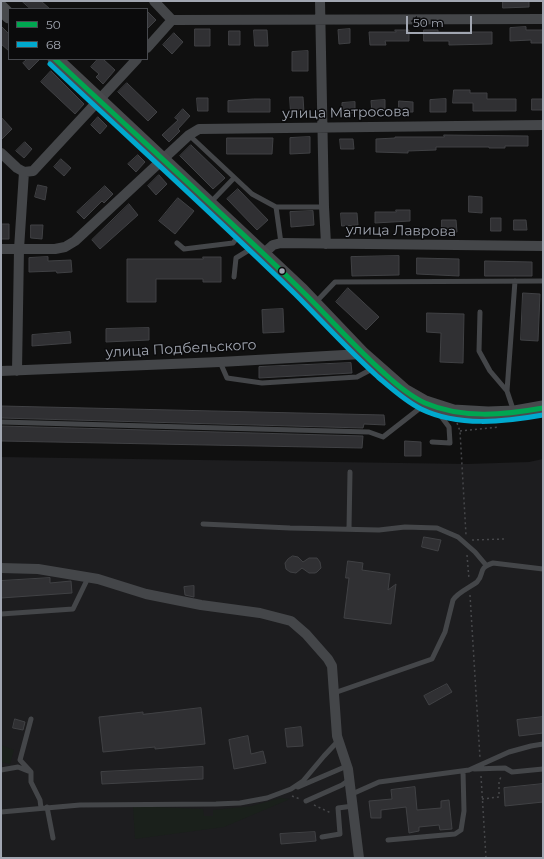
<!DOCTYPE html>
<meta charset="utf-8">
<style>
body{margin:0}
#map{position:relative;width:544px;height:859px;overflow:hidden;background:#101010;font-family:Montserrat,sans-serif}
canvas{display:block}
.frame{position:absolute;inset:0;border:2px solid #a1a6b1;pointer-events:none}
.legend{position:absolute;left:8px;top:8px;width:140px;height:52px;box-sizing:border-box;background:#0b0b0c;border:1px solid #47494e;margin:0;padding:5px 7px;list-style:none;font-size:12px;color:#a1a6b1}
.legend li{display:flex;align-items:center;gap:8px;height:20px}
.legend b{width:20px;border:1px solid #47494e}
.scale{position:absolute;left:406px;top:16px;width:66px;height:18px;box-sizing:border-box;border:2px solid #a1a6b1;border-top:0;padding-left:5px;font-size:12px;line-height:14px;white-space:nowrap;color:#a1a6b1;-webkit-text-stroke:3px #0b0b0c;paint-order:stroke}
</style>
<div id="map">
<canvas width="544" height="859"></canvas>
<div class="frame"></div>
<ul class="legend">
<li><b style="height:5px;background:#00a651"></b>50</li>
<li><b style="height:5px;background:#00a9ce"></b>68</li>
</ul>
<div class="scale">50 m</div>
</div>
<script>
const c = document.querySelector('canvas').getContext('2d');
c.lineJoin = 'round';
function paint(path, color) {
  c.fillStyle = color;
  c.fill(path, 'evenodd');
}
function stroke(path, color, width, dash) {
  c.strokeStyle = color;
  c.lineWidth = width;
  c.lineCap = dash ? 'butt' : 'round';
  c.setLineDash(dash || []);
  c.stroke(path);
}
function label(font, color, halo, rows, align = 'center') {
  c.font = font + ' Montserrat,sans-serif';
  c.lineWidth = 3;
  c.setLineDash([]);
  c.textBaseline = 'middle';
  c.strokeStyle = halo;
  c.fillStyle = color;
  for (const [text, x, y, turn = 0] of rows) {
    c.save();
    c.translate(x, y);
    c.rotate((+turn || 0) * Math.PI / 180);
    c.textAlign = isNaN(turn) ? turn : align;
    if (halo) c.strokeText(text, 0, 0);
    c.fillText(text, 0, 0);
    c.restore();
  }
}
const built = new Path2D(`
 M1,457l466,7 62,-2 14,-3v399h-542z`);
const green = new Path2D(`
 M1,745l13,5 -4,14 -9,-2z
 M280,798l10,1 -66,28 -89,12 -2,-33 70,3 1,7h9v-6l39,-4z`);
const building = new Path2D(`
 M22,1h19l9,8h-19z
 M503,1h26v6l-26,1z
 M147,11l9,9 -9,9z
 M1,26l8,8v17l-8,-7z
 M526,27v3h17v13h-12v-3l-21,1v-13z
 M195,29h15v17h-15z
 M350,29v14l-11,1 -1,-14z
 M254,30h13l1,16h-13z
 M395,30h14v11h-24l1,4h-16l-1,-13h27z
 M424,30h14v2h54v12l-43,1v-4h-25z
 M229,31h11v14h-11z
 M174,33l9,9 -11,12 -9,-9z
 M308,51v20h-16v-19z
 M28,59h12l-11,11 -6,-7z
 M98,59h5l12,11 -12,14 -7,-7 3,-3 -8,-7z
 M51,71l33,33 -9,10 -34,-32z
 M127,83l30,29 -9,9 -30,-29z
 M454,90h16v3h17v6h29v12h-43v-8h-20z
 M290,97h13l1,16h-13z
 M197,98h11v13h-10z
 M254,99h16v13h-42v-11z
 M446,99v13h-16v-12z
 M532,99h11v11h-11z
 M385,100v11l-13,1 -1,-11z
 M399,101l14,1v10h-14z
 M355,102v11h-13v-10z
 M183,109l7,7 -12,13 2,2 -11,11 -7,-7 16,-15 -3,-2z
 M1,117l11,12 -11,11z
 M98,117l9,9 -7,8 -9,-9z
 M444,135l84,1v10h-23v2h-16v-1h-53v3l-28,1v2l-32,-1v-13l19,-1v-1h49z
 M310,137v16l-20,1v-16z
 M227,138h46l-1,16h-45z
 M340,139h13l1,10h-13z
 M25,142l7,7 -8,9 -8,-7z
 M191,145l34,33 -12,11 -33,-33z
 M138,155l7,7 -9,10 -8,-8z
 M61,159l10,9 -7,8 -10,-9z
 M159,175l8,9 -11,11 -8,-9z
 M38,185l9,2 -2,13 -10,-3z
 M105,186l8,8 -9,9 -2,-2 -18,18 -7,-7z
 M238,189l30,31 -11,10 -30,-31z
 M469,196l13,1v16l-13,-1z
 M178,198l16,13 -19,23 -16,-13z
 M129,204l9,11 -38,34 -8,-9z
 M396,210h14v11l-35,2v-11h21z
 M313,211l1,14 -23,2 -1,-15z
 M341,213h16l1,12 -16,1z
 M491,218h10v13h-10z
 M442,220h14l1,12h-15z
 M514,220h12l1,10h-13z
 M1,224h8v15h-8z
 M31,225h12l-1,14 -11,-1z
 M399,256v19l-47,1 -1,-19z
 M48,257v4l23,-1 1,12 -15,1 -1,-2 -27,1v-14z
 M203,257h18v25h-18v-3h-47v23h-29v-43h76z
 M417,258l42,1v17l-42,-2z
 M485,261l47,1v14h-47z
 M348,288l31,29 -13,13 -30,-28z
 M523,293l17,1 -2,47 -17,-1z
 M283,309l1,23 -21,1 -1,-23z
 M427,313l37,1 -1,49 -23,-1 1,-29 -14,-1z
 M149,328v12l-43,2v-13z
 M70,332l1,11 -39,3v-11z
 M351,363l1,10 -93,5v-11z
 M1,406l383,9 1,10 -21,-1 -1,4 -362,-10z
 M1,426l362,10 -1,12 -361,-7z
 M405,441l16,1v14h-16z
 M424,537l17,3 -3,11 -16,-4z
 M293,556l5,1 5,5 6,-4h8l3,4 1,6 -4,4 -2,1h-6l-7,-5 -6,5 -6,-1 -4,-3 -1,-6 3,-4z
 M348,561l15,2 -1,7 28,4 -2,16 8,-6 -5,40 -47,-6 5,-40h-3z
 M50,578v5l21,-2 1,12 -71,5v-17z
 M194,586v11l-9,-2 -1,-8z
 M447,684l5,8 -23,13 -5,-9z
 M201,708l4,36 -50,5v-2l-52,5 -4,-35 44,-5v2z
 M543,717v16l-24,3 -2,-16z
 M15,719l10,3 -2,8 -10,-2z
 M301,727l2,19 -16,1 -2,-18z
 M248,736l3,18 12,-3 3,12 -32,6 -5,-29z
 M203,767v12l-101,5 -1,-12z
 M543,784v18l-38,4 -1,-18z
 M415,787l2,23 24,-2v-7l8,-1 3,29 -12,1 -1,-5 -20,2v4l-10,2 -3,-26 -25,3v8h-10l-2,-17 23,-2 -1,-9z
 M315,832l1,9 -35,3 -1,-10z`);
const path = new Path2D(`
 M457,423l3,8 6,104
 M460,431l39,-4
 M472,540l32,-1
 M467,555l2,24
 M470,595l10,163
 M481,776l5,82
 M292,796l8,3
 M482,799l17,-2v-16l3,-6
 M314,805l17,8`);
const lane = new Path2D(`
 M189,135l63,59 24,13h48
 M210,203l24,-25
 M276,207l5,36
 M177,243l7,6 49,-6 7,-9
 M234,277l2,-19 18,-11
 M315,303l20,-21 208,-1
 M480,312l-1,39 11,20 17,20
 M220,362l7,16 35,5 95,-6 17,-9
 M514,412l-7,-21 8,-110
 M1,422l368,10 14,5 41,-32
 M432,442l18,1 -1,-16 -12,-16
 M203,524l87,4 89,2 26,-3 32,1 21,9 17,15 11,13
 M349,529l1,-57
 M1,614l72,-5 15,-31
 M334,693l98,-34 13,-27 8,-32c5,-8 16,-12 24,-18 8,-8 0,-14 16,-19l50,6
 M31,719l-11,41 11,12v10l9,18 1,8
 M474,769l31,-1 7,4 31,-3
 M1,770l17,-3 10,4
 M298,787l49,-21
 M352,794l27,-12 90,-12 40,-18 22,-6 12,-2
 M306,801l36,-16 7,-5
 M47,807l6,31
 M1,812l79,-7 136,-1 24,-1 27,-5 24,-9 12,-8 21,-25 14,-15
 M322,837l18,-3 -2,-26 15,-2
 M388,840l67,-6 6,-4 3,-19 -1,-40`);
const street = new Path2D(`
 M154,1l18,19 371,-1
 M320,1l4,206 2,37
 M147,48l25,-28
 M1,153l16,15 7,4 -5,77 -2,122
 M24,172l9,-1 104,-112
 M1,249h54l10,-2 10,-6 114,-106 10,-6 344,-4
 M263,254l10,-9 8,-2 262,3
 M1,371l219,-9 142,-8
 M1,568l37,1 60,10 48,15 55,11 59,8 31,8 15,13 22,25 4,7 5,70 11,33 11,89`);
const secondary = new Path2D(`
 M1,8l8,8
 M55,59l246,231 61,64 42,37 21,12 28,9 35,2 27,-1 28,-5`);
const bus1 = new Path2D(`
 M55,59c82,77 165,152 245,230 29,28 55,59 85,85 12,11 25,22 40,29 37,16 79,12 118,5`);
const bus2 = new Path2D(`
 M50,64c82,77 165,152 245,230 28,28 54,57 83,83 14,12 27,24 43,32 37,18 83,13 122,6`);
const markers = [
 [282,271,3.5,"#a1a6b1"]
];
const streetNames = [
 ["улица Матросова",346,113,-1],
 ["улица Лаврова",401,231,1],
 ["улица Подбельского",181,349,-3]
];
paint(built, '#1d1d1f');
paint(green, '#1a201b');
paint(building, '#303033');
stroke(building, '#404144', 1);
stroke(path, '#46474a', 1.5, [2, 3]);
stroke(lane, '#444649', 5);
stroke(street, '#444649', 10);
stroke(secondary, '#484a4d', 15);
stroke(bus1, '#00a651', 5);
stroke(bus2, '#00a9ce', 5);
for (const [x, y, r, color] of markers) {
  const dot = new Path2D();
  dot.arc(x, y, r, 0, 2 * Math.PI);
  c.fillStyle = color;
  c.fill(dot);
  stroke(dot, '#0b0b0c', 1.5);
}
label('14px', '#a1a6b1', '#0b0b0c', streetNames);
</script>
